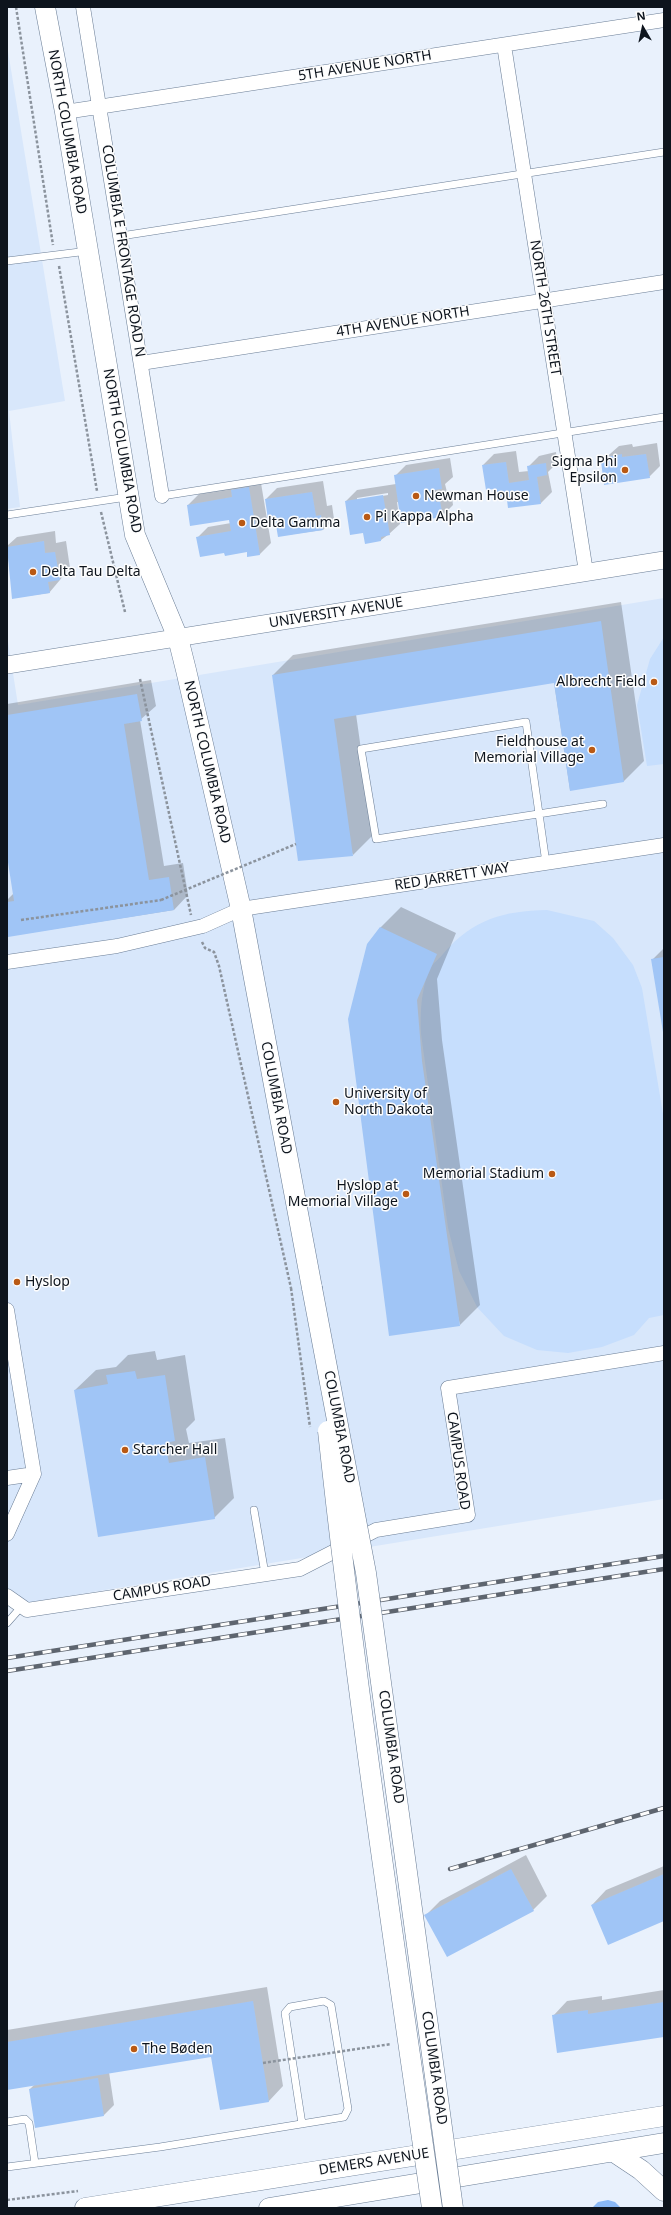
<!DOCTYPE html>
<meta charset="utf-8">
<style>
body{margin:0}
#map{position:relative;width:671px;height:2215px;overflow:hidden;background:#e9f1fc;font-family:"Noto Sans",sans-serif}
canvas{display:block}
.frame{position:absolute;inset:0;border:8px solid #0d141d;pointer-events:none}
.north{position:absolute;left:623px;top:8px;width:40px;height:40px;-webkit-text-stroke:3px #fdfdfd;paint-order:stroke;rotate:351deg;font-size:11px;font-weight:700;line-height:16px;text-align:center;color:#0d141d}
.north::after{content:'';display:block;margin:auto;width:14px;height:18px;background:#0d141d;clip-path:polygon(50% 0,100% 100%,50% 72%,0 100%)}
</style>
<div id="map">
<canvas width="671" height="2215"></canvas>
<div class="frame"></div>
<div class="north">N</div>
</div>
<script>
const c = document.querySelector('canvas').getContext('2d');
c.lineJoin = 'round';
function paint(path, color) {
  c.fillStyle = color;
  c.fill(path, 'evenodd');
}
function stroke(path, color, width, dash) {
  c.strokeStyle = color;
  c.lineWidth = width;
  c.lineCap = dash ? 'butt' : 'round';
  c.setLineDash(dash || []);
  c.stroke(path);
}
function label(font, color, halo, rows, align = 'center') {
  c.font = font + ' "Noto Sans",sans-serif';
  c.lineWidth = 3;
  c.setLineDash([]);
  c.textBaseline = 'middle';
  c.strokeStyle = halo;
  c.fillStyle = color;
  for (const [text, x, y, turn = 0] of rows) {
    c.save();
    c.translate(x, y);
    c.rotate((+turn || 0) * Math.PI / 180);
    c.textAlign = isNaN(turn) ? turn : align;
    if (halo) c.strokeText(text, 0, 0);
    c.fillText(text, 0, 0);
    c.restore();
  }
}
const built = new Path2D(`
 M7,45l58,356 -56,10 11,96 -13,2z
 M664,598v901l-657,107v-971l11,70z`);
const green = new Path2D(`
 M664,637v127l-17,2 -10,-61 13,-46z
 M547,910l47,11 19,17 20,27 9,23 22,132v195l-15,3 -15,17 -32,12 -34,6 -31,-3 -33,-14 -27,-29 -18,-36 -11,-43 -27,-194c-1,-21 0,-43 8,-64 3,-6 10,-11 14,-16 30,-35 60,-43 104,-44z`);
const forest = new Path2D(`
 M608,2200l7,2 6,6h-29l6,-6z`);
const shadow = new Path2D(`
 M657,443l3,23 -11,11 -47,-16 17,-15 13,-2 1,3z
 M516,451l3,21 10,-1 -1,-4 11,-11 17,-4 1,11 -9,9 4,20 -11,11 -33,-5 -13,-10 -12,-23 11,-11z
 M450,458l3,19 -8,7 2,8 4,-1 2,14 -11,11 -45,-14 3,22 -11,10 -8,6 -17,-8 -18,-31 11,-11 39,-6 -1,-8 11,-11zM388,493v2l-31,5v-2z
 M260,477l11,66 -11,11 -12,2 -1,-5h-22l-28,-13 11,-11 23,-4 -1,-5 -42,-13 11,-11 35,-6 9,-8z
 M323,481l4,25 5,-1 2,14 -11,11 -44,6 -2,-12 -11,-25 11,-11z
 M55,531l1,12 10,-2 4,27 -21,25 -36,5 -6,-52 10,-9z
 M621,602l23,159 -20,20 -54,9 -16,-108 -198,32 17,121 -20,20 -80,-180 20,-20z
 M151,680l5,26 -16,14 24,146 19,-3 5,32 -14,15 -165,26 -2,-36 7,-7 -7,-44v-145z
 M401,907l55,26 -19,46 5,61 38,265 -20,20 -92,-380 13,-18z
 M664,948v83l-12,-71z
 M155,1351l2,9 28,-5 10,65 -9,9 3,14 36,-5 9,60 -20,20 -139,-128 21,-20 20,-3 12,-12z
 M526,1855l21,41 -14,14 -107,5 14,-14z
 M664,1866v54l-72,-15 14,-15z
 M267,1987l16,99 -14,15 -48,8 -9,-54 -103,17 5,33 -10,10 -74,-26 5,-5 -28,5v-59z
 M664,1990v46l-111,-20 14,-15 35,-5v4z`);
const building = new Path2D(`
 M622,454v3l24,-3 4,24 -46,7 -3,-24 7,-1 -1,-3z
 M506,462l3,21 20,-3 -2,-14 19,-3 1,12 -10,2 4,27 -33,4 -1,-8h-10l-3,-11 -8,1 -4,-25z
 M439,468l3,21 -8,1 2,12 4,-1 3,16 -42,6 -7,-48z
 M249,487l11,68 -13,2v-5l-22,4 -1,-3 -24,4 -4,-20 35,-6 -2,-11 -39,6 -3,-21 45,-8 -1,-7z
 M312,492l4,24 5,-1 2,15 -45,7 -2,-12 -7,1 -4,-27z
 M383,495l7,40 -9,2v4l-16,3 -2,-11 -13,2 -5,-34z
 M44,541l1,12 10,-1 5,28 -12,2 2,11 -38,6 -5,-52z
 M601,621l23,161 -54,9 -16,-108 -220,36 19,137 -55,5 -26,-186z
 M137,694l5,27 -18,3 25,156 20,-3 5,33 -166,27 -1,-35 7,-1 -7,-45v-141z
 M380,927l57,27 -20,46 5,61 38,265 -71,10 -41,-317 19,-75z
 M664,957v75h-1l-12,-73z
 M135,1371l2,8 28,-4 10,66 -10,2 4,20 36,-6 10,62 -117,18 -24,-147 34,-6 -2,-9z
 M511,1869l23,42 -87,46 -23,-42z
 M664,1874v47l-56,24 -17,-40z
 M253,2001l16,101 -49,8 -9,-53 -204,33v-48z
 M664,2002v35l-107,16 -5,-38 36,-5v4z
 M98,2078l6,38 -69,12 -6,-39z`);
const path = new Path2D(`
 M16,7l37,238
 M59,266l38,225
 M101,512l24,100
 M140,679l51,236
 M21,920l140,-20
 M202,942l3,6 9,4 5,14 72,322
 M7,2200l71,-9`);
const service = new Path2D(`
 M121,236l543,-84
 M7,261l81,-10
 M162,496l502,-79
 M7,515l120,-18
 M546,863l-20,-141 -165,27 15,90 227,-35
 M254,1510l11,64
 M7,1623l15,-17
 M7,2122l18,-3 4,4 6,40
 M7,2167l153,-20 184,-30 4,-8 -17,-104 -7,-4 -34,6 -5,6 17,111`);
const minor = new Path2D(`
 M83,7l79,489
 M504,45l82,527
 M65,112l599,-92
 M141,363l523,-81
 M7,962l110,-16 86,-20 38,-17 423,-64
 M7,1310l27,164 -27,60
 M7,1478l27,-4
 M7,1596l20,14 273,-41 76,-39 92,-15 -20,-127 216,-35`);
const tertiary = new Path2D(`
 M7,665l657,-105`);
const secondary = new Path2D(`
 M45,7l20,105 70,423 43,103 8,32 55,239 71,379
 M614,2152l27,18 23,21
 M85,2208l579,-92
 M269,2208l395,-65`);
const rail = new Path2D(`
 M7,1658l657,-102
 M7,1671l657,-102
 M450,1869l214,-61`);
const pathBridge = new Path2D(`
 M161,900l135,-56
 M291,1288l19,139
 M263,2063l128,-19`);
const secondaryBridge = new Path2D(`
 M312,1288l54,285 87,635
 M328,1431c28,260 67,518 104,777`);
const markers = [
 [625,470,4,"#b95914"],
 [416,496,4,"#b95914"],
 [367,517,4,"#b95914"],
 [242,523,4,"#b95914"],
 [33,572,4,"#b95914"],
 [654,682,4,"#b95914"],
 [592,750,4,"#b95914"],
 [336,1102,4,"#b95914"],
 [552,1174,4,"#b95914"],
 [406,1194,4,"#b95914"],
 [17,1282,4,"#b95914"],
 [125,1450,4,"#b95914"],
 [134,2049,4,"#b95914"]
];
const streetNames = [
 ["5TH AVENUE NORTH",365,66,-9],
 ["NORTH COLUMBIA ROAD",67,132,80],
 ["COLUMBIA E FRONTAGE ROAD N",123,251,81],
 ["NORTH 26TH STREET",545,308,81],
 ["4TH AVENUE NORTH",403,322,-9],
 ["NORTH COLUMBIA ROAD",122,451,80],
 ["UNIVERSITY AVENUE",336,613,-9],
 ["NORTH COLUMBIA ROAD",207,762,77],
 ["RED JARRETT WAY",452,877,-9],
 ["COLUMBIA ROAD",276,1098,79],
 ["COLUMBIA ROAD",339,1427,79],
 ["CAMPUS ROAD",458,1461,82],
 ["CAMPUS ROAD",162,1589,-9],
 ["COLUMBIA ROAD",391,1747,82],
 ["COLUMBIA ROAD",434,2068,82],
 ["DEMERS AVENUE",374,2162,-9]
];
const poiNames = [
 ["Sigma Phi",617,462,"right"],
 ["Epsilon",617,478,"right"],
 ["Newman House",424,496],
 ["Pi Kappa Alpha",375,517],
 ["Delta Gamma",250,523],
 ["Delta Tau Delta",41,572],
 ["Albrecht Field",646,682,"right"],
 ["Fieldhouse at",584,742,"right"],
 ["Memorial Village",584,758,"right"],
 ["University of",344,1094],
 ["North Dakota",344,1110],
 ["Memorial Stadium",544,1174,"right"],
 ["Hyslop at",398,1186,"right"],
 ["Memorial Village",398,1202,"right"],
 ["Hyslop",25,1282],
 ["Starcher Hall",133,1450],
 ["The Bøden",142,2049]
];
paint(built, '#d8e7fb');
paint(green, '#c6defd');
paint(forest, '#8ab8f5');
paint(shadow, '#0003');
paint(building, '#a0c5f6');
stroke(service, '#6b7e96', 8);
stroke(minor, '#6b7e96', 15);
stroke(tertiary, '#6b7e96', 18);
stroke(secondary, '#6b7e96', 21);
stroke(path, '#8b939d', 2.5, [3, 2]);
stroke(service, '#fff', 7);
stroke(minor, '#fff', 14);
stroke(tertiary, '#fff', 17);
stroke(secondary, '#fff', 20);
stroke(rail, '#5e656f', 4.5);
stroke(rail, '#fdfdfd', 3, [9]);
stroke(secondaryBridge, '#6b7e96', 21, []);
stroke(pathBridge, '#8b939d', 2.5, [3, 2]);
stroke(secondaryBridge, '#fff', 20);
for (const [x, y, r, color] of markers) {
  const dot = new Path2D();
  dot.arc(x, y, r, 0, 2 * Math.PI);
  c.fillStyle = color;
  c.fill(dot);
  stroke(dot, '#fdfdfd', 1.5);
}
label('14px', '#0d141d', '#fdfdfd', streetNames);
label('14px', '#0d141d', '#fdfdfd', poiNames, 'left');
</script>
